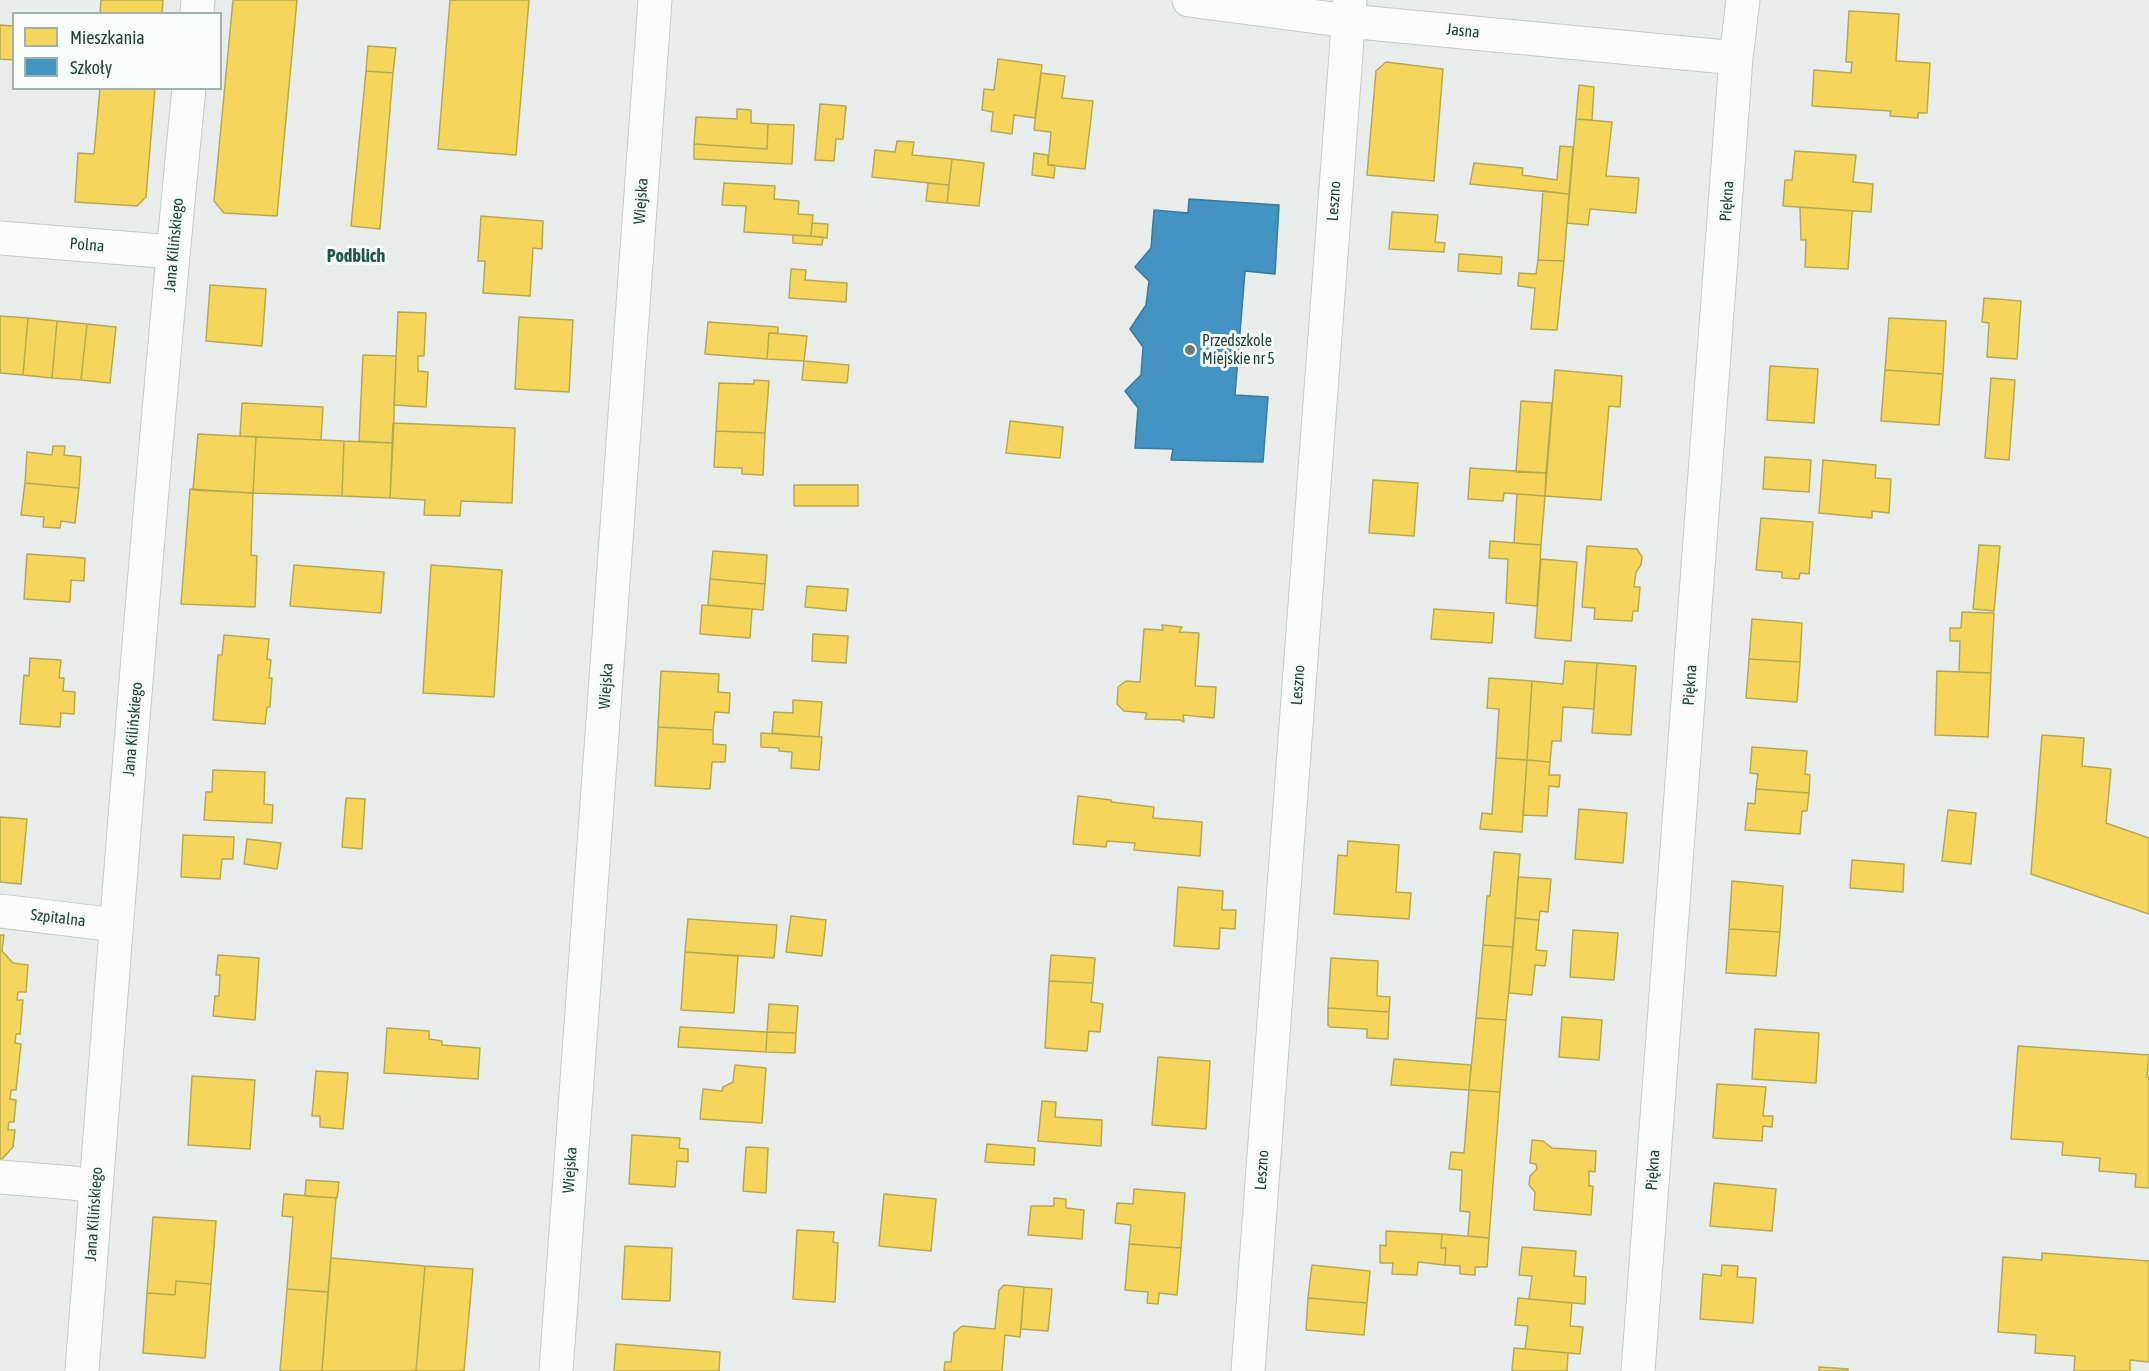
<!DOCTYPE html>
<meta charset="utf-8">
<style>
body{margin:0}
#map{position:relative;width:2149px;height:1371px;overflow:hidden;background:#e8edeb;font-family:"Asap Condensed",sans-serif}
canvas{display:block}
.legend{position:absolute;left:12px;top:12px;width:210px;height:78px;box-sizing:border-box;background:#f7fbf9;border:2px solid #a3b1ad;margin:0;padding:8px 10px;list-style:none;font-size:18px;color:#24423a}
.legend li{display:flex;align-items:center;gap:12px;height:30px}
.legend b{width:30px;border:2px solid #a3b1ad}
</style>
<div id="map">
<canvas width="2149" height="1371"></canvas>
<ul class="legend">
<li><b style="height:16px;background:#f6d55c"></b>Mieszkania</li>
<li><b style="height:16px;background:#4393c3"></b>Szkoły</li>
</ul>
</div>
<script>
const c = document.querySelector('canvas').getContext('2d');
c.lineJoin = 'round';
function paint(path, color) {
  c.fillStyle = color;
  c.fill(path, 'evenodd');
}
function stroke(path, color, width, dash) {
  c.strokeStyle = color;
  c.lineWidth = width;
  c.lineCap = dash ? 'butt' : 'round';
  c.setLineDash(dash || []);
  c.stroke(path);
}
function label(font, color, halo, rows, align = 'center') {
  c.font = font + ' "Asap Condensed",sans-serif';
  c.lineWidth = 6;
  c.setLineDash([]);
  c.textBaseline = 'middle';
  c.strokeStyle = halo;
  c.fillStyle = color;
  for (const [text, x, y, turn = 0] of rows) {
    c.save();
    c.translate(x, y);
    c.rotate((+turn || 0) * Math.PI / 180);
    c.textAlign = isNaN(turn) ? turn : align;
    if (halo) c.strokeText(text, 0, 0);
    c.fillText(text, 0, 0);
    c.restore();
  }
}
const homes = new Path2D(`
 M101,0h62l-1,14h-62z
 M233,0h64l-20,216 -53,-3 -10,-12z
 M450,0h79l-13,155 -78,-6z
 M1849,11l50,3 -3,47 34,2 -3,50h-9v5l-28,-2 1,-5 -79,-5 2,-36 37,3 1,-11h-6z
 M0,25l14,1v34l-14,-1z
 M368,46l28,2 -3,25 -27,-2z
 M998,59l44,6 -7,53 -21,-3 -2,19 -21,-3 2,-19 -11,-2 2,-21 10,1z
 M1386,62l57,7 -9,112 -67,-6 9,-104z
 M366,71l27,2 -13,156 -29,-3z
 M1041,73l24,3 -3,22 31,3 -8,68 -37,-4 3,-33 -17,-2z
 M1579,85l15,2 -2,33 -16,-1z
 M100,88h55l-9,109 -9,9 -62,-4 3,-49 16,1z
 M820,104l26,2 -3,33h-7l-2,22 -19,-1z
 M737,109l14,1v13l17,1 -1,25 -73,-5 2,-27 41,2z
 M1576,119l36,3 -6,54 33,2 -3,35 -46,-4 -2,16 -21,-2z
 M768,124l26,1 -2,39 -98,-5v-15l73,5z
 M897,141l17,1 -2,13 40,4 -3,26 -77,-8 3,-27 20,2z
 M1560,146l13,1 -4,47 -99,-10 4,-21 49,5 -1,7 35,5z
 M1795,151l61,4 -3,27 20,2 -2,28 -88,-6 2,-26h7z
 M1034,153l14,2v10h7l-1,13 -22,-3z
 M952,159l32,4 -5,43 -32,-3z
 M724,183l51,3 -1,13 25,2 -1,13 15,1 -2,21 -67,-4 2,-26 -24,-1z
 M928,183l21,2 -2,18 -21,-2z
 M1543,191l26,3 -5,67 -26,-1z
 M1800,207l53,4 -1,3 -4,55 -43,-2 1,-27h-5z
 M1392,212l46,3 -3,27 10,1 -1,9 -55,-3z
 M481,216l62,5 -1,28 -9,-1 -3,48 -47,-3 2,-32h-7z
 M812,223l16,1 -1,14 -16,-2z
 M793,235l30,2 -1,8 -29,-2z
 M1459,254l43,3 -1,17 -43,-3z
 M1538,260l26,1 -7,69 -26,-1 4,-41 -17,-2 1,-13 17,1z
 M791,269l15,1 -1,10 42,3 -1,19 -57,-4z
 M210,285l56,4 -4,57 -56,-5z
 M1984,298l37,3 -4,58 -30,-2 2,-34 -7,-1z
 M398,312l28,1 -2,43h-6v15l10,1 -2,35 -32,-2z
 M0,316l28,2 -5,57 -23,-2z
 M519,317l54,3 -4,72 -54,-3z
 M28,318l29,3 -5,57 -29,-3z
 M1889,318l57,3 -3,53 -58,-4z
 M57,321l30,3 -6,56 -29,-2z
 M708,322l70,5v6h-9l-2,26 -62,-5z
 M87,324l29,3 -6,56 -29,-3z
 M769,333l38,3 -3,25 -37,-2z
 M363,355l33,1 -3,87 -34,-2z
 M804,361l45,4 -2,18 -45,-3z
 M1770,366l48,3 -4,54 -47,-3z
 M1555,370l67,6 -2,31 -11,-1 -8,94 -56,-4z
 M1885,370l58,4 -4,51 -58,-4z
 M1991,378l24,2 -6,80 -24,-2z
 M754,380l15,1 -4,52 -49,-2 3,-48 35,1z
 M1521,401l31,2 -6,70 -30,-1z
 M242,403l81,4 -2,33 -81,-4z
 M1010,421l53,6 -3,31 -54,-5z
 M393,423l122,5 -3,75 -51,-2 -1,15 -36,-1 1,-15 -35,-2z
 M716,431l49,2 -2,42 -21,-1v-6l-28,-1z
 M198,434l58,3 -3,56 -60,-3z
 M256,437l88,4 -2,55 -89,-3z
 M344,441l49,2 -3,55 -48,-2z
 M53,446h12l-1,9 17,2 -2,31 -54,-5 2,-31 25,3z
 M1765,457l46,3 -2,32 -46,-3z
 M1823,460l53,5 -1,13 16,1 -2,34 -17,-2v7l-53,-5z
 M1470,468l76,5 -1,23 -41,-3 -1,8 -35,-2z
 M1373,480l45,3 -4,53 -45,-3z
 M25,483l54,5 -4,35 -14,-2 -1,7 -17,-1 1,-10 -23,-2z
 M794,485h64v21h-64z
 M190,489l63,4 -2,62 6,1 -2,51 -74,-3z
 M1517,494l28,2 -4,49 -27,-2z
 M1761,518l52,4 -4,52 -9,-1 -1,6 -17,-1v-6l-26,-2z
 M1490,541l51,4 -4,61 -31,-3 2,-44 -19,-1z
 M1979,545l21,1 -6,65 -21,-2z
 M1587,546l50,3 5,8 -1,8 -5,7 -2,15h6l-2,24h-5l-1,10 -38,-2 1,-11 -13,-1z
 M713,551l54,4 -2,29 -55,-5z
 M27,554l58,4 -1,23 -13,-1 -1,22 -46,-3z
 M1541,559l36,3 -6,79 -36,-3z
 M294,565l90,7 -3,41 -91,-7z
 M431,565l71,5 -8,127 -71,-4z
 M710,579l55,5 -2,26 -55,-5z
 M807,586l41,3 -2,22 -41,-4z
 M702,605l50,4 -2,29 -50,-4z
 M1434,609l60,4 -2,30 -61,-4z
 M1962,612l32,1 -3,60 -32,-1 1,-31h-10v-13h11z
 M1752,619l50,4 -2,39 -51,-3z
 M1162,625l20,2 -3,5 20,1 -4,53 21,1 -2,31 -31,-3 1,7 -4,-2 -35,-1 2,-6 -23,-2 -7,-7 1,-17 8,-6 14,1 4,-53 19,1z
 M813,634l35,2 -2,27 -34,-2z
 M224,635l45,4 -2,20 4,1 -2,18h3l-2,29h-3l-2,17 -52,-4 5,-65h4z
 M30,658l31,2 -2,18h5l-1,13 12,1 -1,22 -13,-1 -1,14 -40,-3 4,-49 5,1z
 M1749,659l51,3 -3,40 -51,-4z
 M1565,661l32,2 -3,46 -31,-2 -2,34h-9l-2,21 -23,-2 5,-79 31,3z
 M1597,663l39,3 -5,69 -39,-2z
 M661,671l58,3 -1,18 12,1 -1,20 -14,-1 -2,18 -55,-3z
 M1937,671l54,2 -3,64 -53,-2z
 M1489,678l43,3 -5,79 -31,-2 3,-49 -12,-1z
 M793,700l29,2 -3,35 -47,-4 2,-21 19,1z
 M658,727l55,3v14l13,1 -1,17h-13l-2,27 -55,-3z
 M761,733l61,4 -3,33 -28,-2 1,-16 -13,-1v-3l-18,-1z
 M2042,735l42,3 -2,28 29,3 -5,54 43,15v76l-118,-40z
 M1752,747l55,4 -2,23 5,1 -1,18 -53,-4 2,-15 -8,-1z
 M1496,758l31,2 -5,72 -42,-3 2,-16 10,1z
 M1527,760l23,2 -1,13h11l-1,12 -10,-1 -2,30 -24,-1z
 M213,770l52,2 -1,32 9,1 -1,18 -68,-3 2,-28h6z
 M1756,789l53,4 -2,18h-5l-2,23 -55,-4 3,-27 7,1z
 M1078,796l33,4v2l43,5 -1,11 49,4 -2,34 -66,-6 1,-7 -28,-2 -1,6 -33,-3z
 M346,798l19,1 -3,50 -20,-2z
 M1579,809l48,4 -4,50 -48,-4z
 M1948,810l28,3 -5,51 -29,-3z
 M0,817l27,2 -6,65 -21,-2z
 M183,835l51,2 -1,22h-11l-2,20 -39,-2z
 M247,839l34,4 -4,26 -33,-5z
 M1348,841l51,4 -3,47 15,1 -2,26 -75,-5 4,-59 9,1z
 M1494,852l26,2 -7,93 -30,-2 4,-49h3z
 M1852,860l52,4 -1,28 -53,-4z
 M1518,877l33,2 -3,33 -8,-1 -1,9 -24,-2z
 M1732,881l51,5 -3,46 -51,-3z
 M1178,887l45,4 -1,19h14l-1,19 -15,-1 -1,21 -45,-3z
 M791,916l35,4 -4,36 -36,-4z
 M1515,918l24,2 -3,30 11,1 -2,15 -10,-1 -3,30 -23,-2z
 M688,919l89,6 -3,33 -89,-6z
 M1729,929l51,3 -4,44 -50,-3z
 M1573,930l45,3 -4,47 -44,-3z
 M0,935h4l-2,16 11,12 15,2 -2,27h-8l-1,8h6l-3,34h-4l-1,9 6,1 -5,46h-5l-1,9 6,1 -2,22h-5l-1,8h7l-2,17 -11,12h-2z
 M1483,945l30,2 -7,73 -30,-2z
 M685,952l53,4 -4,57 -53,-3z
 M218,955l41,3 -4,62 -42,-4 2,-20h4l1,-21h-4z
 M1051,955l44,3 -2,25 -44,-2z
 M1331,958l47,3 -1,35 13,1 -1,15 -61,-4z
 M1049,981l44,2 -2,19 12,2 -3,28 -11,-1 -2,20 -42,-3z
 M769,1004l29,2 -2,27 -29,-1z
 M1328,1008l61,4 -1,27 -21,-1v-9l-37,-2 -2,-2z
 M1562,1017l40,3 -3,40 -40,-3z
 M1476,1018l30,2 -6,72 -31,-2z
 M680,1027l87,5 -1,20 -88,-5z
 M387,1028l42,3v8l13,2v4l38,3 -2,31 -94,-6z
 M1755,1029l64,4 -3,50 -64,-4z
 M767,1032l29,1 -1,20 -29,-1z
 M2018,1046l131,9 -2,22 2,1v110l-14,-1 1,-13 -37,-3 1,-13 -38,-3 1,-13 -52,-3z
 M1158,1057l52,4 -4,68 -54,-4z
 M1394,1059l77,6 -2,25 -78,-5z
 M735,1065l31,3 -4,55 -62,-4 3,-30 19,2 1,-4 10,-5z
 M316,1071l32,2 -5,56 -23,-2v-11h-8z
 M192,1076l63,4 -5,69 -62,-4z
 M1717,1084l49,3 -3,29h10l-1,11 -9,-1 -1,15 -49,-3z
 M1469,1090l31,2 -11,146 -21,-2 2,-24 -10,-1 2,-41 -13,-1 2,-17 13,1z
 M1042,1101l14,1 -1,15 47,3 -1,26 -63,-5z
 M632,1135l48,3 -1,10 9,1v13l-11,-1 -2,26 -46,-3z
 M1532,1140l11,1 9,7 44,3 -1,21 -6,-1v15h4l-2,29 -57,-5 1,-18 -6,-7 1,-9 7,-7 -1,-5 -6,-1z
 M987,1144l48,4 -1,17 -49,-3z
 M746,1147l22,1 -2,45 -23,-2z
 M306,1180l33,2 -2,16 -32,-2z
 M1714,1183l62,6 -4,42 -62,-5z
 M1134,1189l51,4 -4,55 -52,-4 2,-19 -16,-2 2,-20 16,1z
 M284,1194l52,4 -8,94 -41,-3 6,-72 -11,-1z
 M884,1194l52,5 -5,52 -52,-5z
 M1054,1198l12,1v9l18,2 -2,29 -54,-4 3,-29h23z
 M153,1217l63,4 -5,63 -35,-3 -1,14 -28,-2z
 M797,1230l37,2 -1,10 5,1 -3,59 -42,-3z
 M1386,1231l56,3 -1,14h5l-1,17 -27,-3 -1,13 -25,-1 1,-11h-13v-18l6,1z
 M1442,1234l47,4 -2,29h-12v8l-15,-1v-8l-15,-1 1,-17h-5z
 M1129,1244l52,4 -4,47 -18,-2 -1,11 -11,-1 1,-11 -23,-2z
 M625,1246l47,2 -2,53 -48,-2z
 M1522,1247l54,4 -2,25 12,1 -1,27 -56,-5 3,-23 -13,-1z
 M2042,1253l107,8v101l-19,-2v11h-56l1,-15 -40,-3 1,-18 -38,-3 5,-75 39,3z
 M331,1258l94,8 -9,105h-94z
 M1312,1265l58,6 -3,32 -59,-5z
 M1722,1265l16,1 -1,11 19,1 -3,45 -53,-4 3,-45 18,2z
 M425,1266l48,3 -9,102h-48z
 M176,1281l35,3 -6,74 -62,-5 4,-60 28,2z
 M1004,1285l20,2 -4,50 -15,-2 -3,36h-58l1,-9h6l3,-29 8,-7 33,3 4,-39z
 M1024,1287l28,2 -4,42 -27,-2z
 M287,1289l41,3 -6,79h-42z
 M1308,1298l59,5 -3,32 -58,-5z
 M1518,1298l54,5 -2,23 13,1 -3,27 -55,-5 3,-23 -13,-1z
 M616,1344l104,8 -1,19h-105z
 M1514,1348l54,5 -1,18h-55z
 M1819,1367l29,2v2h-29z`);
const schools = new Path2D(`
 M1189,199l90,6 -4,69 -30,-3 -10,124 33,2 -5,65 -92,-2 2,-11 -38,-1 3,-40 -13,-17 16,-16 2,-28 -13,-18 16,-24 3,-24 -14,-14 16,-19 3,-38 34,3z`);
const minor = new Path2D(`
 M1189,0l159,21 388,37
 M197,14l1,-14
 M0,238l173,14
 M0,911l116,14
 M0,1177l73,6 23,4
 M82,1371c33,-428 65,-856 107,-1283
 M556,1371l99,-1371
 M1248,1371l102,-1371
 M1638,1371l98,-1313 7,-58`);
const markers = [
 [1190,350,6,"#697e78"]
];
const streetNames = [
 ["Jasna",1463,31,6],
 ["Wiejska",641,201,-86],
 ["Leszno",1334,201,-86],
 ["Piękna",1727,201,-86],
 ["Polna",87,245,5],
 ["Jana Kilińskiego",174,245,-85],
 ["Leszno",1298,685,-86],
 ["Piękna",1690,685,-86],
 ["Wiejska",606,686,-86],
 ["Jana Kilińskiego",133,729,-85],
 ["Szpitalna",58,918,7],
 ["Wiejska",570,1170,-86],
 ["Leszno",1262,1170,-86],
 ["Piękna",1653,1170,-86],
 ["Jana Kilińskiego",94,1214,-86]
];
const poiNames = [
 ["Przedszkole",1202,341],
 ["Miejskie nr 5",1202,359]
];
const neighbourhoodNames = [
 ["Podblich",356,256]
];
paint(homes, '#f6d55c');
stroke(homes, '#b7a952', 1.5);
paint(schools, '#4393c3');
stroke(schools, '#3a7b9a', 1.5);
stroke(minor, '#c5cac8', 35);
stroke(minor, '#fcfcfc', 33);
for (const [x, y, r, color] of markers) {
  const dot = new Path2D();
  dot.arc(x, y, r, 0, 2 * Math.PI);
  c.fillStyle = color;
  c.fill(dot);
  stroke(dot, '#f7fbf9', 2);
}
label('16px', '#24423a', '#f7fbf9', streetNames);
label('16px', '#24423a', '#f7fbf9', poiNames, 'left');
label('bold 18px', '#1f5548', '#f7fbf9', neighbourhoodNames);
</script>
